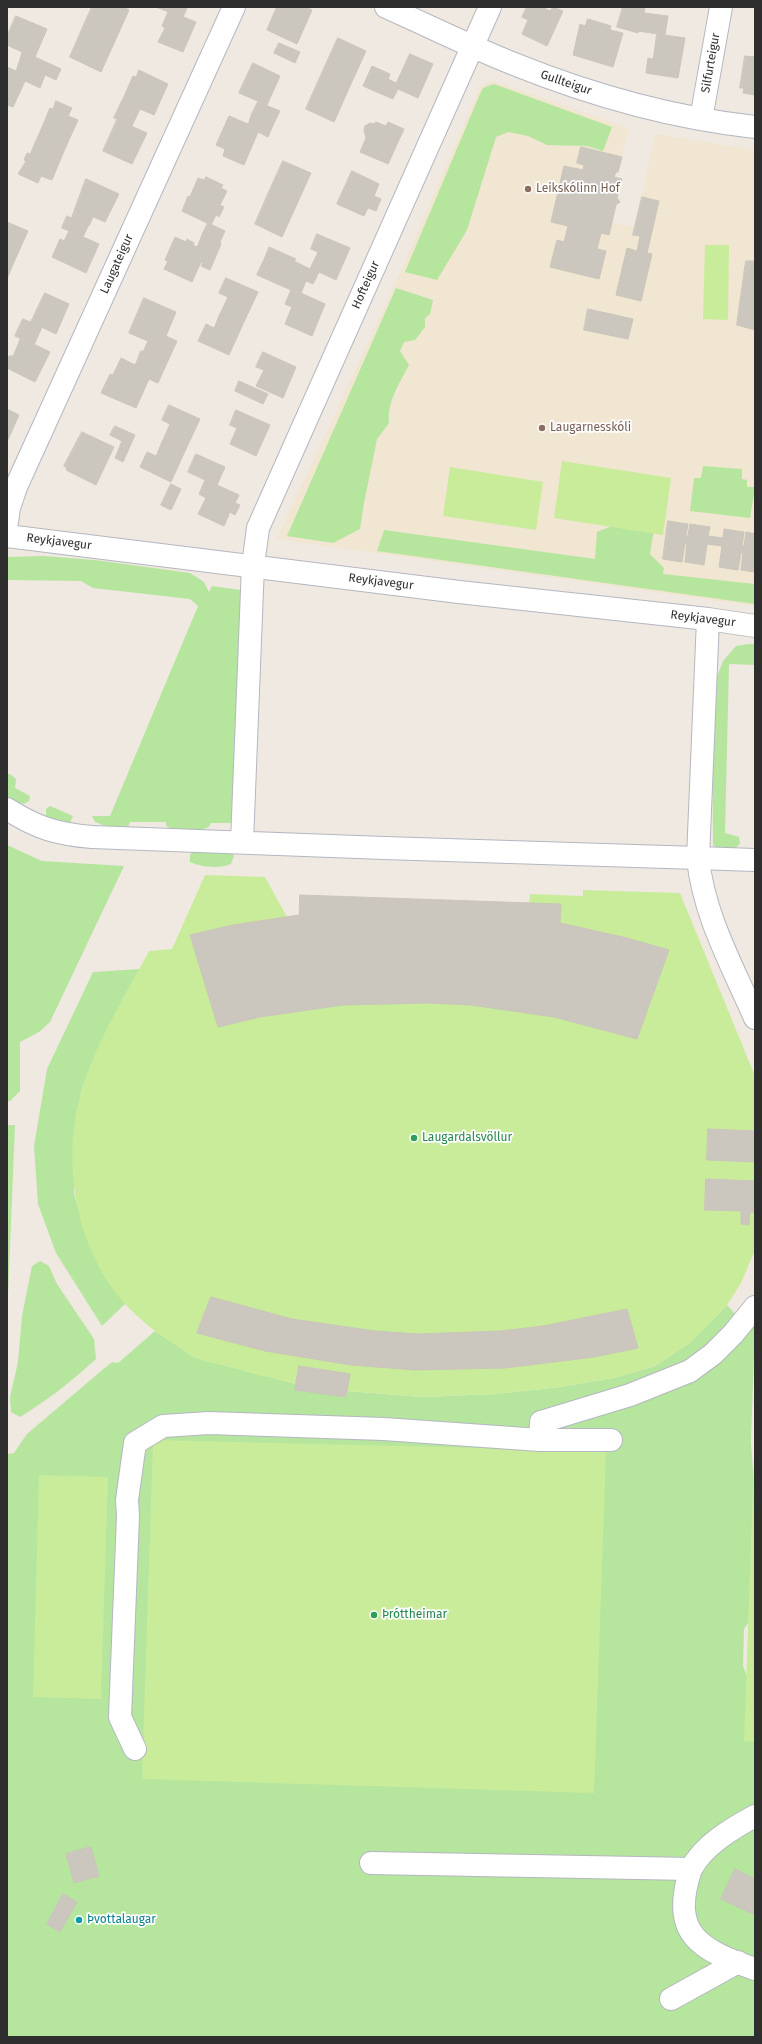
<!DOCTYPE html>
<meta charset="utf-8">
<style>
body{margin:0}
#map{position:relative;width:762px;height:2044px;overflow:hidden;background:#efe9e1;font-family:"Fira Sans",sans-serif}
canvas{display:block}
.frame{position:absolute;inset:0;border:8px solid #2e2e2e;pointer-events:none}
</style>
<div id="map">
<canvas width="762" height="2044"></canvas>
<div class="frame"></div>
</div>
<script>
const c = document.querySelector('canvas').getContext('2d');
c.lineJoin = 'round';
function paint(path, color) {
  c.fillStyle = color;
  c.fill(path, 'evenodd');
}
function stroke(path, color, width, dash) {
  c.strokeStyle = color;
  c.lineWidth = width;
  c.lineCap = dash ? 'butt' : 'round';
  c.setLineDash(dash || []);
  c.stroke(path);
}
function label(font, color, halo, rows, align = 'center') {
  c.font = font + ' "Fira Sans",sans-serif';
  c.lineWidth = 3.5;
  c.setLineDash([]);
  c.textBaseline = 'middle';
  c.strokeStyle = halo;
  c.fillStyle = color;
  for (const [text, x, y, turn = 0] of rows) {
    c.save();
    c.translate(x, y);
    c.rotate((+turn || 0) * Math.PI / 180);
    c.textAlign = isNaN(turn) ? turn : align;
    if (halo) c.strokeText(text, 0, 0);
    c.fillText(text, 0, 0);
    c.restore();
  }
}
const education = new Path2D(`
 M490,81h4l135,47 -11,44h-2l-2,5 8,2 -5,19 3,4 -4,3 -4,17 23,6 20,-94 100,16v456l-478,-67 123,-266 80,-186z`);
const green = new Path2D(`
 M494,84l118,43 -9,24 -16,-5 -40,-1 -19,-9 -20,-4 -12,5 -29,93 -30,50 -32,-8 75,-178 3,-6z
 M396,288l37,12 -3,14 -5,4v9l-10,13 -11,2 -4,9 9,14c-10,19 -22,37 -20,58l-12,16 -13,64 -4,26 -27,14 -46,-7z
 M703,466l39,3v10l5,1v7h8l-5,31 -60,-7 4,-33h7z
 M620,523l34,6 -4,25 14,14 -1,6 92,10v20l-378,-53 7,-21 211,29 2,-27z
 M43,556l52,4 95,13 14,9 5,10 3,-6 36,5 -10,232h-27l-2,4c-12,5 -32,5 -43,-1v-4h-36l-2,5 -22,-1 -11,-4 -3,-6h18l88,-210 -8,-7 -97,-11 -12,-7 -74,-1v-23z
 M748,644h7v21l-26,-1 -4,169 14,4 1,7 -7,6h-13l-7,-5 -1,-155 11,-29 13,-15z
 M7,774h3l6,5 -1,9 15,8 -1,5 -5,3 -11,-3 -6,-5z
 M50,806l23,10 -3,7 -7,2 -17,-9v-7z
 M7,845l35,16 82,5 -74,156 -11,10 -19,10v49l-10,10 -3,1z
 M193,851l39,1 2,4 -3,8c-12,5 -30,3 -41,-2v-7z
 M140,969l-43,82 -15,38 -6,29 -2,75 8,29 13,35 13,25 18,21 -24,23 -46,-73 -18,-49 -4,-58 13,-77 46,-97z
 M7,1125h8l-8,195z
 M40,1261l9,5 8,18 37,55 2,20c-24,22 -48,41 -76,58l-9,-5 -1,-15 8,-35 4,-46 10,-50z
 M727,1305l20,22 8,-3 -4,117 4,63v109l-11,16 -1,37 7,18 5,50v303h-748v-583l7,-1 13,-19 74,-63 11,-9 6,1 37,-32 41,27 100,26 -1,5 51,8 1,-6 75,6 74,-3 64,-7 58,-10 37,-11 36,-24z`);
const pitch = new Path2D(`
 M705,245h24l-1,75 -25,-1z
 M562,461l109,17 -8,57 -109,-17z
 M450,467l93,15 -7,48 -93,-14z
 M205,875l60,2 22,40 12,-2 1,-20 229,8 1,-9 53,2v-6l97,3 75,183v174l-14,33 -14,22 -36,37 -36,24 -37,11 -58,10 -64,7 -74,3 -74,-6 -2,6 -51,-7 1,-6c-25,-6 -49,-12 -74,-19 -8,-2 -18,-3 -26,-7 -9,-4 -17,-11 -25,-16 -24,-15 -48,-37 -63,-60 -36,-55 -45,-131 -26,-192 13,-46 44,-96 67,-139l23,-2z
 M755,1430v312l-11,-1z
 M153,1440l453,11 -12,342 -452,-14z
 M39,1475l69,2 -7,222 -68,-2z`);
const building = new Path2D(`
 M92,7h31l6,3 -14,31 -32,-14z
 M156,7h29l2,1 -4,9 13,5 -13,30 -25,-10 7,-14 -3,-2 6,-14z
 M277,7h28l7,3 -15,34 -30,-14z
 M527,7h15l8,4 3,-4 10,4 -16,35 -25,-12 6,-14 -6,-3z
 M623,7l21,6 -6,20 -21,-6z
 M626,7h19l-1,6z
 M644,13l24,3 -3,19 -27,-4z
 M16,16l31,13 -12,28 26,12 -5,11 -37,-17 3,-11 -15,-7v-9z
 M588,19l23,7 -1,4 13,3 -10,34 -40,-12 7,-31 5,2z
 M83,27l32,14 -14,31 -31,-15z
 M657,34l28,4 -7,40 -32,-5 2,-15 5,1z
 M338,38l28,13 -16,35 -28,-13z
 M279,43l21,9 -5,11 -21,-10z
 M410,54l23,10 -15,34 -20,-9 -5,10 -30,-13 9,-20 18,8 -2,5 8,4z
 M745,56l10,1v38l-12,-2 1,-5h-4z
 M19,63l26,12 -5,13 -15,-7 -12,26 -6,-2v-38l9,4z
 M253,63l27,13 -13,29 -28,-12z
 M139,70l29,14 -14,31 -32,-14 11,-25 3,1z
 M322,73l28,13 -16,36 -28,-13z
 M56,101l16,7 -4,8 10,4 -14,31 -27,-12 13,-31 3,1z
 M122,101l18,8 -8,17 -18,-8z
 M258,102l22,9 -6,12 -22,-9z
 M252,114l22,9 -6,14 -10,-5 -14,33 -21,-9 2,-7 -9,-4 13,-29 19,8z
 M117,120l30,13 -15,31 -29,-13z
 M376,122l10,4 2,-4 16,7 -16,35 -28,-12 6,-14 -2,-8 1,-4 5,-3 5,1z
 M37,139l27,12 -12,29 -11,-4 -3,7 -20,-9 8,-13 -2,-1 3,-7 3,1z
 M581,147l41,10 -4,15h-2l-2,5 8,2 -5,19 3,4 -4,3 -7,30 -8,-2 -4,16 9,2 -7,28 -49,-12 7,-27 7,2 4,-16 -17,-4 13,-56 19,4 1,-5 -7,-2z
 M283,161l28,12 -14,31 -28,-12z
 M352,171l27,13 -5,12 7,3 -5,12 -8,-3 -4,8 -27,-12z
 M206,177l17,8 -2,3 6,3 -7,14 4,2 -5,10 -3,-2 -5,10 -29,-14 6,-15 2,1 8,-19 6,2z
 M86,179l33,15 -14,28 -30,-13z
 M269,192l28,12 -15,33 -27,-13z
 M642,197l17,4 -12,52 5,1 -11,47 -25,-6 11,-47 10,3 3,-15 -7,-1z
 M75,209l18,8 -4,9 -17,-8z
 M67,216l21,10 -5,11 16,7 -13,29 -34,-16 8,-18 4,2 5,-10 -7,-3z
 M7,222l21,9 -14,31 -7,-4z
 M208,223l17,8 -5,11 -17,-9z
 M203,233l17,9 1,2 -11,26 -9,-4 2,-3 -2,-1 -9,20 -28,-13 4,-8 -3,-1 10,-23 11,5 1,-3 7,4 -1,2 4,2z
 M317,234l33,14 -14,32 -17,-8 -6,12 -50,-22 6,-15 27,12 -2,2 16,8 8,-17 -7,-3z
 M7,258l7,4 -7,17z
 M746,261h9v69l-18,-5z
 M263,262l43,19 -5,12 24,11 -13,32 -27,-12 7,-17 -7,-3 6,-14 -34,-15z
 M226,278l32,14 -15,32 -23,-10 8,-17 -9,-4z
 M45,293l24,11 -13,30 -25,-12z
 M144,298l32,14 -10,24 11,5 -10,22 -24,-11 5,-11 -19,-8z
 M588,309l45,10 -5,20 -44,-9z
 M220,314l23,10 -14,31 -31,-14 8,-17 8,4z
 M23,319l19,8 -8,18 -19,-9z
 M21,338l29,14 -15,30 -28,-14 2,-12h4z
 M141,351l26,12 -9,20 -9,-4 -13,29 -35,-15 9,-19 3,1 8,-17 14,7z
 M263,352l33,15 -13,31 -27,-12 8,-16 -8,-3z
 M239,381l29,13 -5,10 -28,-13z
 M169,405l31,14 -15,32 -22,-11 7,-16 -8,-4z
 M7,409l12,6 -12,27z
 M236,410l34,15 -14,31 -26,-12 7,-16 -7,-3z
 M115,426l20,9 -12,27 -8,-4 7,-17 -12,-6z
 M82,432l32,15 -18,38 -30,-15 1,-2 -3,-2z
 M163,440l22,11 -14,31 -31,-15 7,-15 9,4z
 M196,454l29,13 -8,18 22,10 -4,8 5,2 -5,10 -5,-3 -6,14 -26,-12 8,-16 -7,-4 6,-14 -17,-8z
 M171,484l10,5 -10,21 -10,-5z
 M668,521l20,3 -2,12h2l2,-12 20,3 -2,9 15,2 1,-9 20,3 -2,14h2l2,-14 9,2v38l-14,-2 2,-17 -2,-1 -3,18 -19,-3 3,-21 -15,-2 -3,21 -19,-3 2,-19h-2l-3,19 -19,-3z
 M300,895l261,9 -1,19 67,15 42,12 -32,89 -83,-22 -83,-12 -43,-2 -85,2 -83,12 -42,10 -28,-92 43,-10 66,-10z
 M708,1129l47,2v31l-48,-2z
 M706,1179l49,2v31h-5l-1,13 -8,-1v-13l-36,-1z
 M211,1297l81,22 83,12 42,3 84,-3 42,-5 84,-17 11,39 -44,9 -89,11 -90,2 -64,-5 -86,-14 -68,-18z
 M299,1366l51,8 -4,23 -51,-7z
 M91,1847l8,29 -25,7 -8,-29z
 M735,1869l20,10v36l-34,-16z
 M63,1894l14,8 -17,30 -13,-8z`);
const minor = new Path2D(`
 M386,7c43,19 85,40 128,57 77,31 159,54 241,63
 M701,119l20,-112
 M7,522l2,-14 7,-21 218,-480
 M7,536l452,56 249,27 47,7
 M7,809c30,19 49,25 85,28l292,11 314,10 10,-239
 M242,842l11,-277 5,-37 232,-521
 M755,860l-57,-2c5,56 35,109 57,160
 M540,1440l1,-18 89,-27 60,-24 23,-17 20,-20 22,-27
 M135,1749l-15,-32 8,-201 -1,-16 8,-57 28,-17 46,-3 175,6 156,11h71
 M371,1863l320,6c13,-24 40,-40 64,-53
 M691,1869c-22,65 9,81 64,100
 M671,1999l67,-37`);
const markers = [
 [528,189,4,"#8d6e63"],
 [542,428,4,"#8d6e63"],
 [414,1138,4,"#2e9e5b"],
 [374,1615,4,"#2e9e5b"],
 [79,1920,4,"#0f9aa8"]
];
const streetNames = [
 ["Silfurteigur",711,63,-80],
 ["Gullteigur",566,83,19],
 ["Laugateigur",117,264,-66],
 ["Hofteigur",366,285,-66],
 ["Reykjavegur",59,542,7],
 ["Reykjavegur",381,582,7],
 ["Reykjavegur",703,619,7]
];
const educationNames = [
 ["Leikskólinn Hof",536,189],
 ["Laugarnesskóli",550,428]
];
const leisureNames = [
 ["Laugardalsvöllur",422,1138],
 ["Þróttheimar",382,1615]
];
const cultureNames = [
 ["Þvottalaugar",87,1920]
];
paint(education, '#f0e6d1');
paint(green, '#b6e59e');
paint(pitch, '#c9ec9a');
paint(building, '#cbc7bf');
stroke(building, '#cbc5ba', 1);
stroke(minor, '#b4b7c1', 24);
stroke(minor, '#fff', 22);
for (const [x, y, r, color] of markers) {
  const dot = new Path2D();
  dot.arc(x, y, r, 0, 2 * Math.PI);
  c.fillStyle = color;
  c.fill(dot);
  stroke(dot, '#fff', 1.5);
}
label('12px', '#2e2e2e', '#fff', streetNames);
label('12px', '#785e54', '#fff', educationNames, 'left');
label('12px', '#27864d', '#fff', leisureNames, 'left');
label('12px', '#0d838f', '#fff', cultureNames, 'left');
</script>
